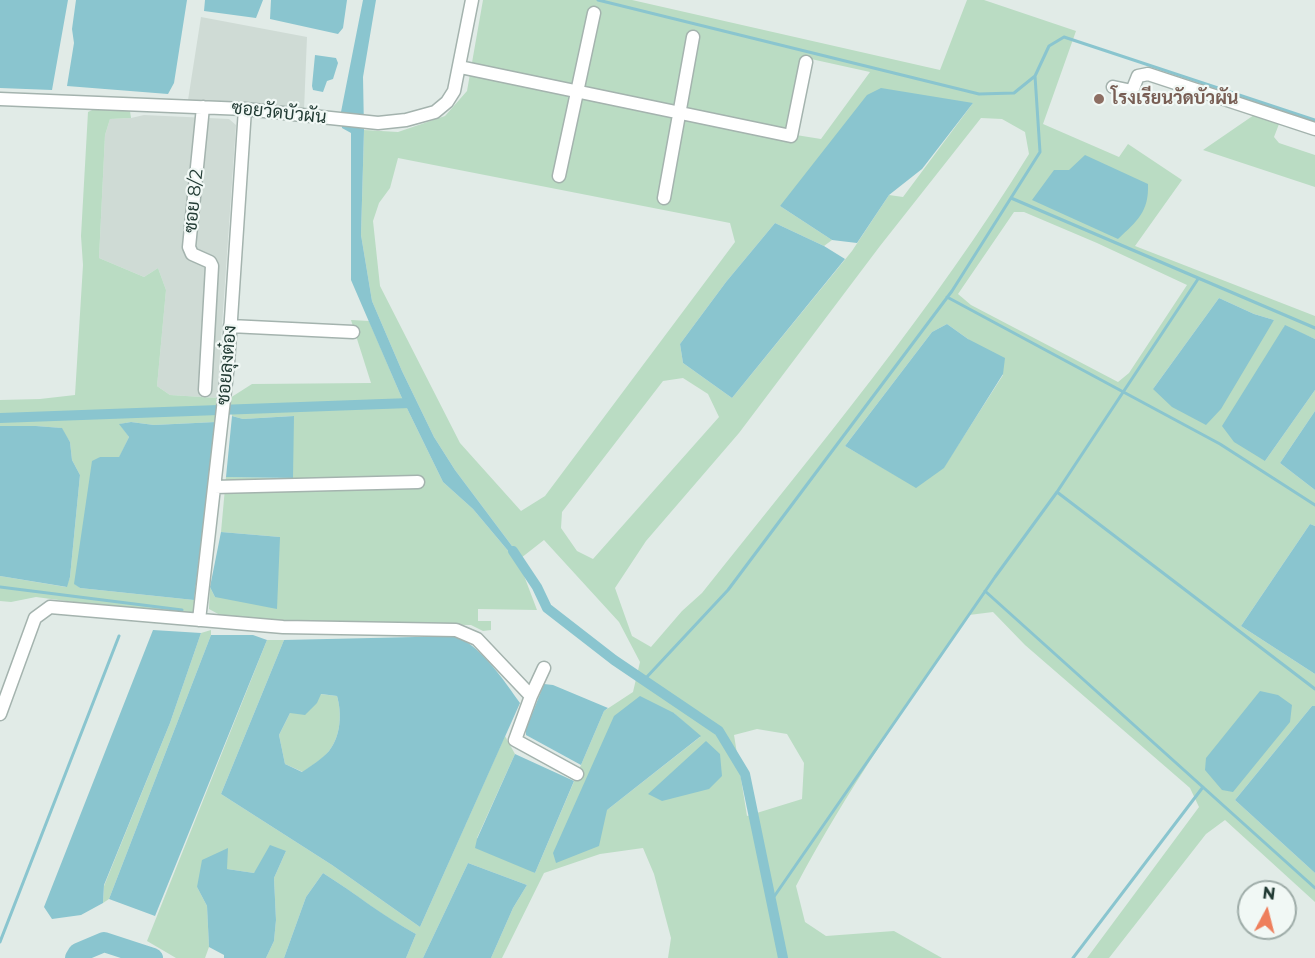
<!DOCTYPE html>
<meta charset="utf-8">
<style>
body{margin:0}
#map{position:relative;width:1315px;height:958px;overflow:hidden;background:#e1ebe7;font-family:Montserrat,sans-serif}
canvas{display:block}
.north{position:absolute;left:1237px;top:880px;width:60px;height:60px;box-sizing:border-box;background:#f1f8f5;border:2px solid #9eaca8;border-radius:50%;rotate:7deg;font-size:16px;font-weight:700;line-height:24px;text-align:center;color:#223b34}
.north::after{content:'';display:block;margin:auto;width:21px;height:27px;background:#ee7f5c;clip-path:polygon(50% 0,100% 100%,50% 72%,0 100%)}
</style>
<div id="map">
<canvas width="1315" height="958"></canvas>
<div class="north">N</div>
</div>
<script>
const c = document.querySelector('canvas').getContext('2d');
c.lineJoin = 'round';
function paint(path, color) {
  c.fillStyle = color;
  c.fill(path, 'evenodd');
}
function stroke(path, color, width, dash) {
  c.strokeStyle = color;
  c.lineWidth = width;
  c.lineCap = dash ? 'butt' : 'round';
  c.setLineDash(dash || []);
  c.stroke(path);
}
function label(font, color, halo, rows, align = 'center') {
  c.font = font + ' Montserrat,Sarabun,sans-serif';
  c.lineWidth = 4.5;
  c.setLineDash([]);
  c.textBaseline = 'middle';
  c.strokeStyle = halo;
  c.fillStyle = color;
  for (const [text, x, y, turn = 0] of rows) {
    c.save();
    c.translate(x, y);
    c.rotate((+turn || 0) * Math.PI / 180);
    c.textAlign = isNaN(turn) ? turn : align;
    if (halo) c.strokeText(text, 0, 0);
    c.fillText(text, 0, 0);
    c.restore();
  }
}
const built = new Path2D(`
 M201,17l106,20 -3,73 -116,-10z
 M144,115l85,4 7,6 -19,273 -47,-3 -13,-9 9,-96 -8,-22 -14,9 -45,-19 6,-123 5,-16 21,-1z`);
const green = new Path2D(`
 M483,0h149l308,70 27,-70h17l92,31 -33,93 76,33 9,-13 54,36 -47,66 180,70v23l-31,-13 -19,135 50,-71v21l-35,52 35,27v36l-5,-2 -69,102 74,48v32h-3l-77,94 80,73v29l-90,-82 -19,14 -97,124h-22l112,-151 -9,-19 -165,-143 -32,-33 -24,3c-61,88 -123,176 -173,271l9,36 21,14 68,-5 48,27h-274l3,-20 -17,-64 -11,-26 -43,6 -56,19 -42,85h-11l22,-50 14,-23 -59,-22 -45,95h-17l10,-24c-33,-17 -61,-41 -93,-61l-17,24 -22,61h-18l8,-17 2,-21 -2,-42 12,-27 -32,22 -27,-4v-20l-30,38 10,19 2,41 -4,11h-29l-29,-17 120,-301h17l-63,154 111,71 88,62 85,-191 10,18 -38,84 58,35 69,-162 29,-19 7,-30 -21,-40 -75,-82 -23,18 -66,-88 -21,-33 -32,-66 -30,-70 -11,-66 3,-105 34,2 47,-16 22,-25zM811,59l59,13 -49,67 -25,-4zM973,103l-70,94 -14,-2 -37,56 -120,147 -49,-35 -3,-19 46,-62 49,-59 49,23 8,-6 -52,-34zM981,118l21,1 23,13 4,22c-96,156 -213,296 -327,439l-20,18 -31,36 -19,-11 -17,-48 31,-47 93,-108 141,-187zM398,158l332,65 5,19 -190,254 -24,15 -61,-68 -80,-157 -7,-65 6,-18 11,-15zM1014,212h10l73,31 90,42 -58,88 -11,9 -147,-77 -13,-11zM1219,298l35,16 20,6 -121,69zM947,324l21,15 35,36 -59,92 -28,20 -71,-41 87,-114zM683,378l25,16 11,23 -126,142 -16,-8 -16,-23 1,-16 101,-131zM674,713l26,24 -93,73zM757,729l30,5 17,29 -2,36 -55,17 -13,-81z
 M98,107l32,4 1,7 -21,1 -5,16 -6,123 45,19 14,-9 8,22 -9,96 13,9 47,3 -1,24 -62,3 -23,-3 -11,2 9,13 -10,21 -19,-1 -25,127 5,4 114,12 1,15 -45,-3 -114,-15 -25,5 -11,-1v-25l66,11 4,-10 10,-102 -8,-15 -2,-18 -9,-14 -25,-2h-36v-26l40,-1 35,-4 8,-130 -2,-29 7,-124z
 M1254,115l25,9 -5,13 5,6 36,12v32l-112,-37z
 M351,320l18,1 32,75 42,86 30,27 47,56 17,45 -59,-1v12h13v9l-8,1 -12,-6 -166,-2 -85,-8 -11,-6 1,-22 5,10 65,-60 -59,-5 5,-55 67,1v-62l-50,3 -11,-3 -2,-18 22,-14 119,-1z
 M211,630v5l-102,264 -6,4 1,-17 66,-163 31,-90z
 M320,694l17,2c5,17 4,40 -8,55 -6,8 -18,15 -26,21l-18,-8 -6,-29 11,-22z`);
const water = new Path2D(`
 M0,0h68l-16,90 -52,-2z
 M76,0h111l-13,83 -6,11 -101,-8 7,-43 -2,-14z
 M205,0h58l-7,18 -52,-7z
 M271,0h76l-4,28 -5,6 -68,-15z
 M363,0h13l-13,77 1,53 -3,105 11,66 30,70 32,66 21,33 66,88 -1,7 -47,-56 -30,-27 -42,-86 -50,-116v-147l-9,-5 -1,-16z
 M315,55l21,3 2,5 -5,16 -6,2 -4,11 -10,-2 -1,-4z
 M881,88l92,15 -51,66 -33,26 -32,48 -25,-3 -52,-34 87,-111z
 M1085,155l63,29c1,28 -11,37 -30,55l-86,-39 22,-30h15z
 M775,223l49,23 21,13 -113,139 -49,-35 -3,-19 46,-62z
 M1219,298l35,16 20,6 -53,89 -15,16 -34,-18 -19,-18z
 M947,324l21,15 37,19 -2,16 -59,94 -28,20 -71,-42 87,-114z
 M1285,325l30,14v51l-50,71 -31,-19 -12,-16z
 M1315,411v79l-35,-27z
 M232,416l11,3 51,-3 -1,62 -67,-1z
 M131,422l23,3 62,-3 -22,178 -114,-12 -6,-4 18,-123 8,-4h19l10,-20 -10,-13z
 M0,426h36l26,2 8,14 2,18 8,15 -10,102 -3,10 -67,-11z
 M1310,524l5,2v148l-74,-48z
 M221,532l59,5 -3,72 -62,-12 -5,-10z
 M153,630l48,3 -31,90 -66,162 -1,18 -22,12 -29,4 -8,-12z
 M211,635h42l14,5 -112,276 -46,-17z
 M458,636c27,16 45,43 62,67l-100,224 -88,-62 -111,-71 63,-154zM321,694l16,2c5,17 4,40 -8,55 -7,8 -18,15 -27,21l-17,-8 -6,-29 11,-22 15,2 12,-12z
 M544,684l9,1 55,23 -4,3 -23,54 -55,-30v-6z
 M1260,691l18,4 14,10 -2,17 -57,70 -11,-2 -17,-20 1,-12z
 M640,696l34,17 27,23 -94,74 -8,36 -43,17 -3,-10 61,-137z
 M1312,706h3v167l-80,-73z
 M706,741l14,13 2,22 -13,13 -47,12 -14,-7z
 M515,754l59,27 -39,92 -60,-25 2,-9z
 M270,845l16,6 -12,27 2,42 -2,21 -8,17h-42v-3l-15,-8 -2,-41 -10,-19 5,-27 26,-12 -1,21 27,4z
 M468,863l59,22 -14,23 -22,50h-68z
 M323,873c32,20 61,44 93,61l-10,24h-122l22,-61z`);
const stream = new Path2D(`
 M598,0l381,94 35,-1 21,-17
 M1011,198l304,130
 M947,297l273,147 95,61
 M1057,492l258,197
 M0,587l182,23
 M985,591l330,297
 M644,680l84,-90 224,-299 88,-139 -5,-76 14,-30 15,-9 251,83
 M771,901l224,-324 62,-85 141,-213
 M0,942l119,-306
 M1073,958l130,-171`);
const canal = new Path2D(`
 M0,418l410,-15
 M513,551l24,36 10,21 67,52 105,71 26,43 38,184`);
const river = new Path2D(`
 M75,958l3,-5 26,-11 49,16`);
const street = new Path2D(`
 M460,67l331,69 15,-74
 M1113,87l19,4 6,-15 10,-2 167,55
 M0,99l245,10 133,14 28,-3 29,-8 12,-10 7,-11 18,-91
 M203,107l-14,140 3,7 18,8 2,4 -7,124
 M559,176l35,-163
 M664,198l29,-161
 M230,326l123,6
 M214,487l204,-5
 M199,620l29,-256 17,-255
 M531,696l13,-28
 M0,714l35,-96 15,-11 233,20 173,3 21,9 54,57 -16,44 62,34`);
const markers = [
 [1099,99,6,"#8d6e63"]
];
const educationNames = [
 ["โรงเรียนวัดบัวผัน",1111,99]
];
const streetNames = [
 ["ซอยวัดบัวผัน",279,113,6],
 ["ซอย 8/2",194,201,-84],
 ["ซอยลุงต๋อง",227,365,-85]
];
paint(built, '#cfdbd5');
paint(green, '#badcc3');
paint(water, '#8ac5cf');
stroke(stream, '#8ac5cf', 3);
stroke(canal, '#8ac5cf', 10);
stroke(river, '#8ac5cf', 20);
stroke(street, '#a4b3ae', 15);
stroke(street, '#fff', 12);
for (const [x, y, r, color] of markers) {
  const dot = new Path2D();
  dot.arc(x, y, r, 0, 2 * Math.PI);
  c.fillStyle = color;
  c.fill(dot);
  stroke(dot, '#f1f8f5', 2);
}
label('bold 18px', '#785e54', '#f1f8f5', educationNames, 'left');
label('18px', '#223b34', '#f1f8f5', streetNames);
</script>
